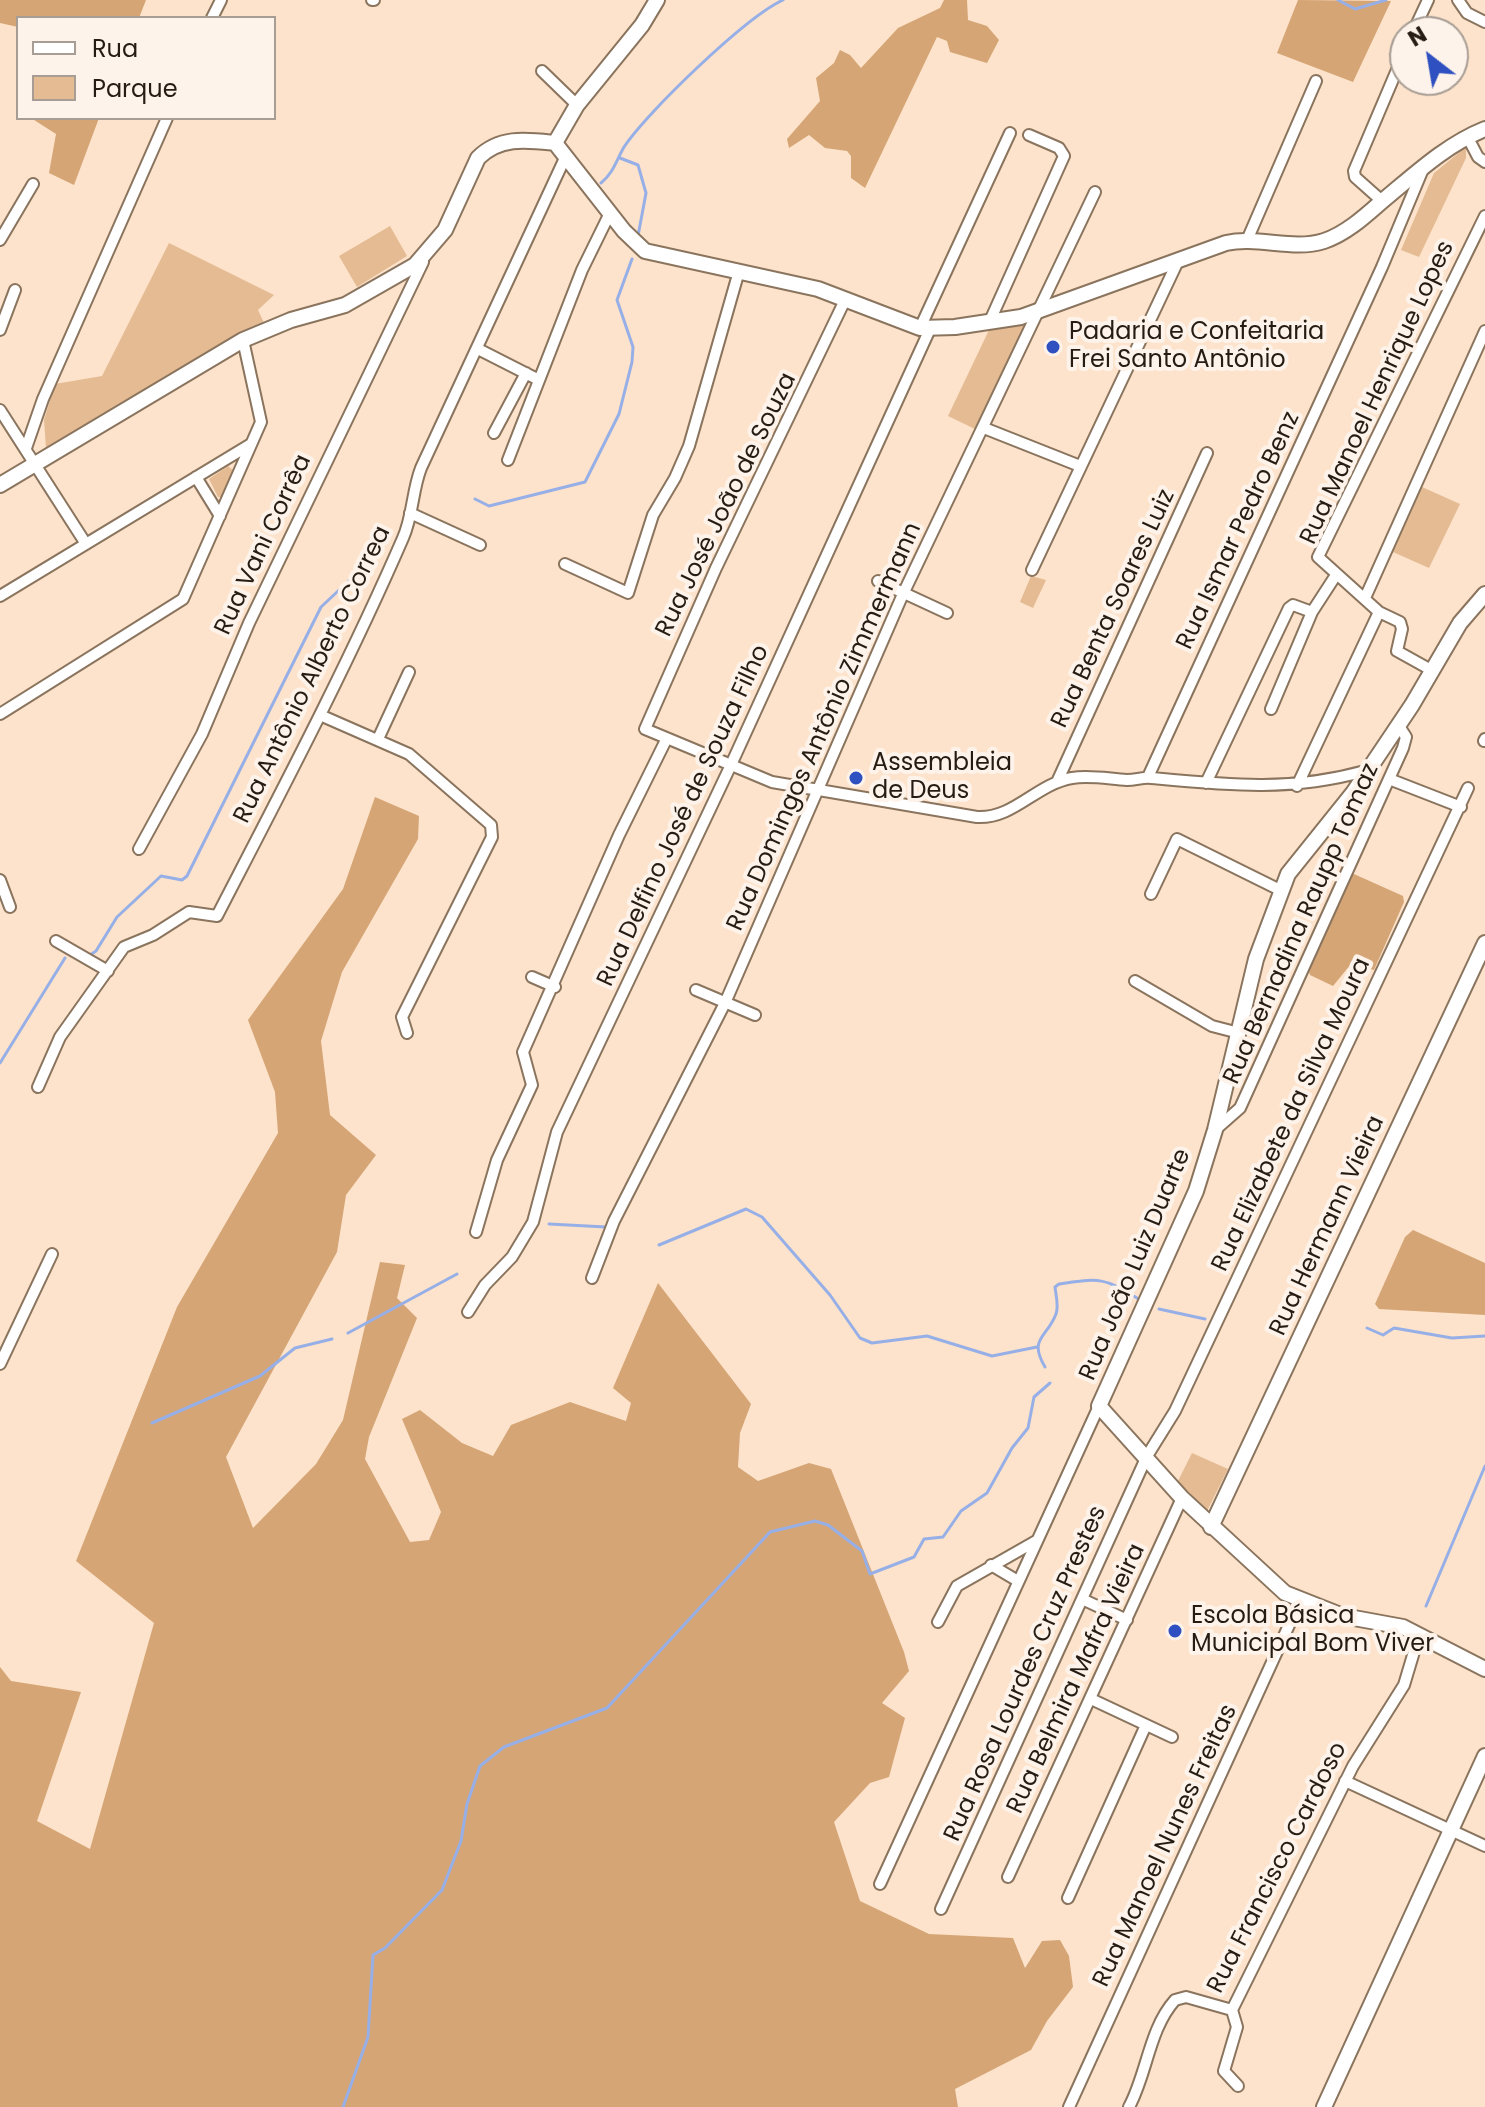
<!DOCTYPE html>
<meta charset="utf-8">
<style>
body{margin:0}
#map{position:relative;width:1485px;height:2107px;overflow:hidden;background:#fde3cb;font-family:Poppins,sans-serif}
canvas{display:block}
.legend{position:absolute;left:16px;top:16px;width:260px;height:104px;box-sizing:border-box;background:#fef3ea;border:2px solid #a79d94;margin:0;padding:10px 14px;list-style:none;font-size:24px;color:#251c13}
.legend li{display:flex;align-items:center;gap:16px;height:40px}
.legend b{width:40px;border:2px solid #a79d94}
.north{position:absolute;left:1389px;top:16px;width:80px;height:80px;box-sizing:border-box;background:#fef3ea;border:2px solid #a79d94;border-radius:50%;rotate:329deg;font-size:22px;font-weight:700;line-height:32px;text-align:center;color:#251c13}
.north::after{content:'';display:block;margin:auto;width:28px;height:36px;background:#2e50c0;clip-path:polygon(50% 0,100% 100%,50% 72%,0 100%)}
</style>
<div id="map">
<canvas width="1485" height="2107"></canvas>
<ul class="legend">
<li><b style="height:10px;background:#fff"></b>Rua</li>
<li><b style="height:22px;background:#e4bb92"></b>Parque</li>
</ul>
<div class="north">N</div>
</div>
<script>
const c = document.querySelector('canvas').getContext('2d');
c.lineJoin = 'round';
function paint(path, color) {
  c.fillStyle = color;
  c.fill(path, 'evenodd');
}
function stroke(path, color, width, dash) {
  c.strokeStyle = color;
  c.lineWidth = width;
  c.lineCap = dash ? 'butt' : 'round';
  c.setLineDash(dash || []);
  c.stroke(path);
}
function label(font, color, halo, rows, align = 'center') {
  c.font = font + ' Poppins,sans-serif';
  c.lineWidth = 8;
  c.setLineDash([]);
  c.textBaseline = 'middle';
  c.strokeStyle = halo;
  c.fillStyle = color;
  for (const [text, x, y, turn = 0] of rows) {
    c.save();
    c.translate(x, y);
    c.rotate((+turn || 0) * Math.PI / 180);
    c.textAlign = isNaN(turn) ? turn : align;
    if (halo) c.strokeText(text, 0, 0);
    c.fillText(text, 0, 0);
    c.restore();
  }
}
const green = new Path2D(`
 M1466,147v11l-47,99 -18,-7 33,-77z
 M390,226l17,30 -50,31 -18,-31z
 M169,243l105,52 -16,15 7,15 -24,9 -195,114 -2,-28 11,-36 47,-8z
 M1030,320l-53,110 -29,-14 41,-86z
 M228,466l6,5 -11,26h-5l-9,-18z
 M1422,487l38,17 -31,64 -36,-16z
 M1031,576l15,4 -13,28 -13,-6z
 M1192,1453l36,16 -21,42 -30,-28z`);
const forest = new Path2D(`
 M0,0h146l-7,18h-121v9l-18,-4z
 M944,0h23l1,20 19,6 12,14 -12,23 -37,-11 -3,-11 -10,-4 -72,151 -14,-10v-22l-4,-5 -22,-3 -16,-13 -20,13 -2,-9 33,-38 -4,-23 18,-15 6,-13 10,5 11,13 37,-40 42,-20z
 M1298,0l93,1 -38,81 -76,-29z
 M31,118h68l-25,67 -25,-12 7,-39z
 M375,797l44,19 -1,23 -76,133 -21,69 9,74 46,40 -30,40 -9,57 -111,205 27,71 63,-64 27,-44 37,-158 25,3 -8,33 20,20 -48,119 -4,22 45,83 19,-2 12,-28 -39,-93 18,-9 42,33 31,13 18,-31 59,-23 56,19 5,-18 -18,-15 45,-105 93,121 -11,29 -2,34 20,14 51,-18 22,6 73,183 5,19 -27,32 23,15 -16,59 -19,6 -36,39 26,79 69,33 84,4 12,30 17,-27 18,-1 9,16 4,31 -26,34 -16,29 -76,39 3,18h-958v-440l11,14 70,11 -44,129 53,28 64,-226 -78,-62 101,-254 101,-174 -3,-41 -27,-72 95,-131z
 M1354,874l49,22 1,6 -30,68 -23,-6 -18,22 -23,-11 -2,-6 41,-94z
 M1413,1230l72,33v52l-106,-6 -4,-5 30,-67z`);
const stream = new Path2D(`
 M1338,0l17,9 31,-9
 M620,158l18,7 8,28 -8,43
 M601,183c13,-11 15,-22 23,-36 23,-35 122,-130 159,-147
 M475,499l14,7 96,-24 34,-68 13,-52 1,-15 -16,-47 15,-41
 M90,955l6,-4 21,-34 44,-41 21,4 5,-4 134,-269 47,-44
 M0,1063l65,-105
 M549,1224l57,3
 M659,1245l87,-36 16,8 68,78 30,43 12,5 55,-7 65,20 45,-9
 M1159,1309l46,10
 M1367,1328l16,7 11,-7 58,10 33,-2
 M348,1333l109,-59
 M1045,1367c-17,-29 2,-29 11,-53 3,-8 0,-18 -1,-27l4,-3c40,-6 46,-7 81,16
 M152,1423l108,-47 35,-28 37,-9
 M1426,1606l59,-140
 M343,2107l25,-70 5,-82 12,-7 57,-58 19,-49 6,-37 13,-38 24,-19 103,-39 163,-176 45,-11 13,4 34,26 8,23 44,-17 10,-18 19,-2 18,-26 26,-18 25,-45 16,-20 6,-31 16,-14`);
const street = new Path2D(`
 M372,0h2
 M1458,0l9,13 18,9
 M212,18l9,-18
 M1413,32l15,-32
 M542,71l35,34
 M1467,136l11,21 7,5
 M1382,201l-27,-24 -1,-6 51,-120
 M1248,238l68,-157
 M0,240l33,-56
 M846,298l-130,270 -71,161 127,53 205,35c37,2 59,-33 95,-39 18,-3 37,1 55,2 9,0 16,-3 24,-2 76,7 139,14 214,-7
 M989,323l75,-167 -5,-8 -30,-13
 M920,328l90,-195
 M0,330l15,-40
 M478,349l61,31
 M0,410l86,134
 M984,428l96,38
 M494,433l32,-60
 M26,448l17,-49 124,-281
 M508,460l74,-190 28,-57
 M196,477l24,39
 M410,513l70,32
 M565,564l63,29 25,-78 22,-37 14,-32 50,-175
 M1032,570l146,-309
 M878,581l69,32
 M0,596l251,-152
 M1365,598l120,-267
 M1433,671l-36,-20 5,-22 -2,-7 -21,-10 -61,-55 167,-341
 M1271,709l41,-97 24,-37
 M0,714l183,-115 78,-177 -18,-82
 M320,715l89,39 82,71 1,12 -90,180 5,16
 M378,739l31,-67
 M1484,741l1,-2
 M1148,777l234,-510 41,-98
 M1389,779l72,28
 M1057,782l150,-329
 M1206,783l83,-175 4,-3 19,7
 M1297,786l82,-174
 M139,849l63,-115 47,-111 174,-361
 M0,880l10,27
 M1151,894l26,-55 103,51
 M56,941l52,30
 M532,977l23,10
 M1135,981l77,45 27,7
 M696,990l59,25
 M38,1087l22,-50 64,-90 29,-12 36,-23 28,4c64,-124 130,-249 186,-378 10,-22 9,-47 18,-70l144,-310
 M1215,1130l25,-22 163,-360 3,-11 -7,-11
 M476,1232l21,-72 35,-75 -9,-33 96,-217 47,-95
 M592,1278l22,-57 111,-218 178,-409 192,-402
 M468,1312l17,-27 27,-28 21,-35 24,-90 173,-365 200,-438
 M0,1364l52,-110
 M991,1565l27,16
 M1082,1599l45,21
 M938,1622l19,-36 79,-45
 M1091,1699l81,38
 M1345,1781l140,65
 M1008,1877l174,-379
 M880,1884l219,-478
 M1068,1898l78,-173
 M941,1909l206,-453 28,-45 293,-623
 M1232,2010l5,17 -13,44 14,15
 M1069,2107l231,-506
 M1129,2107c18,-33 20,-78 46,-107l11,-3 46,13 121,-244 51,-81 15,-50`);
const secondary = new Path2D(`
 M555,143l22,-38 65,-80 15,-25
 M0,485l243,-145 48,-20 54,-15 70,-40 30,-35 33,-72c22,-22 49,-18 77,-15l69,88 21,20 173,38 102,39 35,-1 66,-10 205,-74c32,-7 67,8 98,-2 21,-7 39,-23 56,-38 33,-27 65,-58 105,-74
 M1485,594l-25,29 -48,82 -59,88 -65,81 -32,85 -41,171 -19,61 -97,215 83,92 103,95 58,23 60,11 82,42
 M1211,1527l274,-584
 M1324,2107l161,-351`);
const markers = [
 [1053,347,8,"#2e50c0"],
 [856,778,8,"#2e50c0"],
 [1175,1631,8,"#2e50c0"]
];
const poiNames = [
 ["Padaria e Confeitaria",1069,333],
 ["Frei Santo Antônio",1069,361],
 ["Assembleia",872,764],
 ["de Deus",872,792],
 ["Escola Básica",1191,1617],
 ["Municipal Bom Viver",1191,1645]
];
const streetNames = [
 ["Rua Manoel Henrique Lopes",1378,393,-65],
 ["Rua José João de Souza",727,505,-64],
 ["Rua Ismar Pedro Benz",1239,531,-65],
 ["Rua Vani Corrêa",264,545,-65],
 ["Rua Benta Soares Luiz",1114,609,-65],
 ["Rua Antônio Alberto Correa",313,675,-64],
 ["Rua Domingos Antônio Zimmermann",825,727,-66],
 ["Rua Delfino José de Souza Filho",684,816,-65],
 ["Rua Bernadina Raupp Tomaz",1302,924,-66],
 ["Rua Elizabete da Silva Moura",1292,1115,-65],
 ["Rua Hermann Vieira",1328,1226,-65],
 ["Rua João Luiz Duarte",1136,1265,-67],
 ["Rua Rosa Lourdes Cruz Prestes",1026,1674,-66],
 ["Rua Belmira Mafra Vieira",1077,1679,-65],
 ["Rua Manoel Nunes Freitas",1166,1846,-65],
 ["Rua Francisco Cardoso",1278,1868,-63]
];
paint(green, '#e4bb92');
paint(forest, '#d5a575');
stroke(stream, '#97afe7', 3);
stroke(street, '#8a745e', 14);
stroke(secondary, '#8a745e', 18);
stroke(street, '#fff', 10);
stroke(secondary, '#fff', 14);
for (const [x, y, r, color] of markers) {
  const dot = new Path2D();
  dot.arc(x, y, r, 0, 2 * Math.PI);
  c.fillStyle = color;
  c.fill(dot);
  stroke(dot, '#fef3ea', 3);
}
label('24px', '#251c13', '#fef3ea', poiNames, 'left');
label('24px', '#251c13', '#fef3ea', streetNames);
</script>
